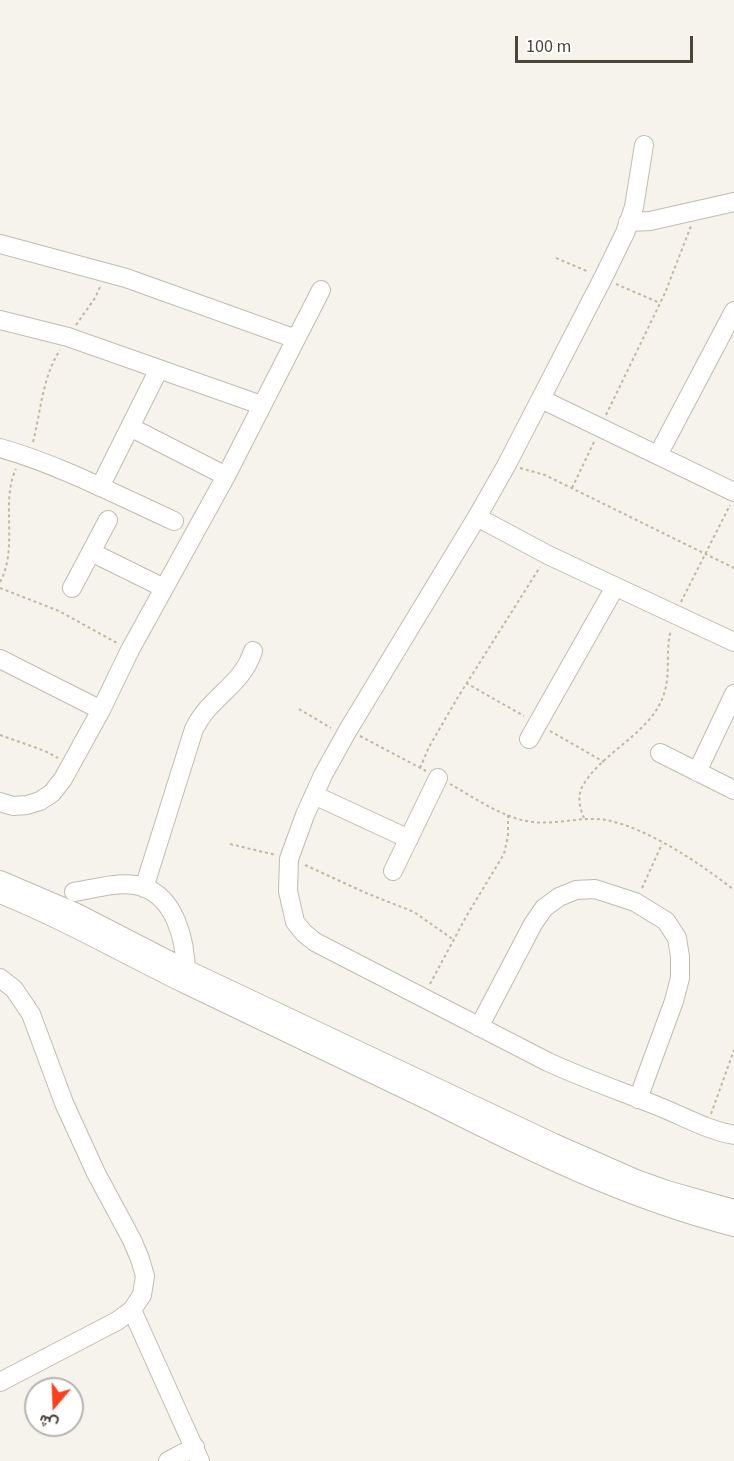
<!DOCTYPE html>
<meta charset="utf-8">
<style>
body{margin:0}
#map{position:relative;width:734px;height:1461px;overflow:hidden;background:#f6f3ec;font-family:"Source Sans 3",Vazirmatn,sans-serif}
canvas{display:block}
.north{position:absolute;left:24px;top:1377px;width:60px;height:60px;box-sizing:border-box;background:#fff;border:2px solid #b7b4b0;border-radius:50%;rotate:199deg;font-size:16px;font-weight:700;line-height:24px;text-align:center;color:#4b4439}
.north::after{content:'';display:block;margin:auto;width:21px;height:27px;background:#fc3f1d;clip-path:polygon(50% 0,100% 100%,50% 72%,0 100%)}
.scale{position:absolute;left:515px;top:36px;width:178px;height:27px;box-sizing:border-box;border:3px solid #4b4439;border-top:0;padding-left:8px;font-size:18px;line-height:21px;white-space:nowrap;color:#4b4439;-webkit-text-stroke:4px #fff;paint-order:stroke}
</style>
<div id="map">
<canvas width="734" height="1461"></canvas>
<div class="north">ش</div>
<div class="scale">100 m</div>
</div>
<script>
const c = document.querySelector('canvas').getContext('2d');
c.lineJoin = 'round';
function stroke(path, color, width, dash) {
  c.strokeStyle = color;
  c.lineWidth = width;
  c.lineCap = dash ? 'butt' : 'round';
  c.setLineDash(dash || []);
  c.stroke(path);
}
const path = new Path2D(`
 M556,258l33,14
 M616,284l44,19
 M76,325l19,-27 5,-11
 M606,415l59,-122 26,-67
 M33,442c8,-31 9,-64 27,-92
 M520,468l25,7 189,93
 M572,488l22,-46
 M0,582c19,-35 0,-80 16,-113
 M0,588l59,23 58,32
 M681,602l49,-97
 M466,683l58,33
 M299,709l32,19
 M550,731l54,31
 M0,735l45,16 13,7
 M360,736l66,35
 M420,768l9,-21 29,-50 82,-130
 M450,784c25,14 54,35 83,38 24,3 48,-6 73,-2 42,8 95,44 128,70
 M584,818c-4,-9 -7,-21 -2,-31 20,-36 69,-53 82,-93 7,-21 1,-43 7,-64
 M230,844l46,11
 M305,865l61,28 48,19 40,28
 M642,888l20,-44
 M430,984l37,-69 37,-61 4,-18v-21
 M711,1114l23,-64`);
const minor = new Path2D(`
 M644,145l-10,62 -9,26 -22,45 -97,188 -29,51 -129,213 -25,45 -18,40 -16,44 -1,32 7,31 9,11 11,9 233,120c37,17 75,30 112,45 25,10 47,23 74,28
 M628,222l22,-1 84,-19
 M0,244l126,34 170,61
 M0,320l68,17 193,68
 M541,399l193,93
 M130,427l96,49
 M0,448c60,17 117,47 174,73
 M658,455l76,-144
 M100,487l59,-118
 M477,517l71,38 186,87
 M91,552l73,36
 M72,588l36,-68
 M0,659l101,51
 M529,739l86,-152
 M660,753l74,37
 M697,772l37,-78
 M314,795l95,44
 M0,802l13,4 14,-1 13,-4 12,-8 11,-14 38,-69 29,-60 96,-174 95,-186
 M393,871l45,-93
 M0,880l75,32 111,57 368,174 82,36 31,11 67,19
 M144,888l50,-159c16,-33 48,-43 59,-78
 M74,892c19,-3 42,-10 61,-7 41,7 51,57 51,91
 M0,894c65,26 125,61 187,91 82,40 164,78 246,118 97,49 195,97 301,124
 M0,978l14,11 17,25 33,89 32,70 36,67 8,19 5,17 -3,19 -10,15 -15,11 -117,61
 M479,1027l54,-103 11,-16 15,-11 17,-7 19,-1 40,13 31,19 11,17 3,19v21l-6,23 -36,98
 M132,1310l68,151
 M168,1461l27,-14`);
stroke(minor, '#c2bbae', 20);
stroke(path, '#c4b79f', 2, [3, 3]);
stroke(minor, '#fff', 18);
</script>
